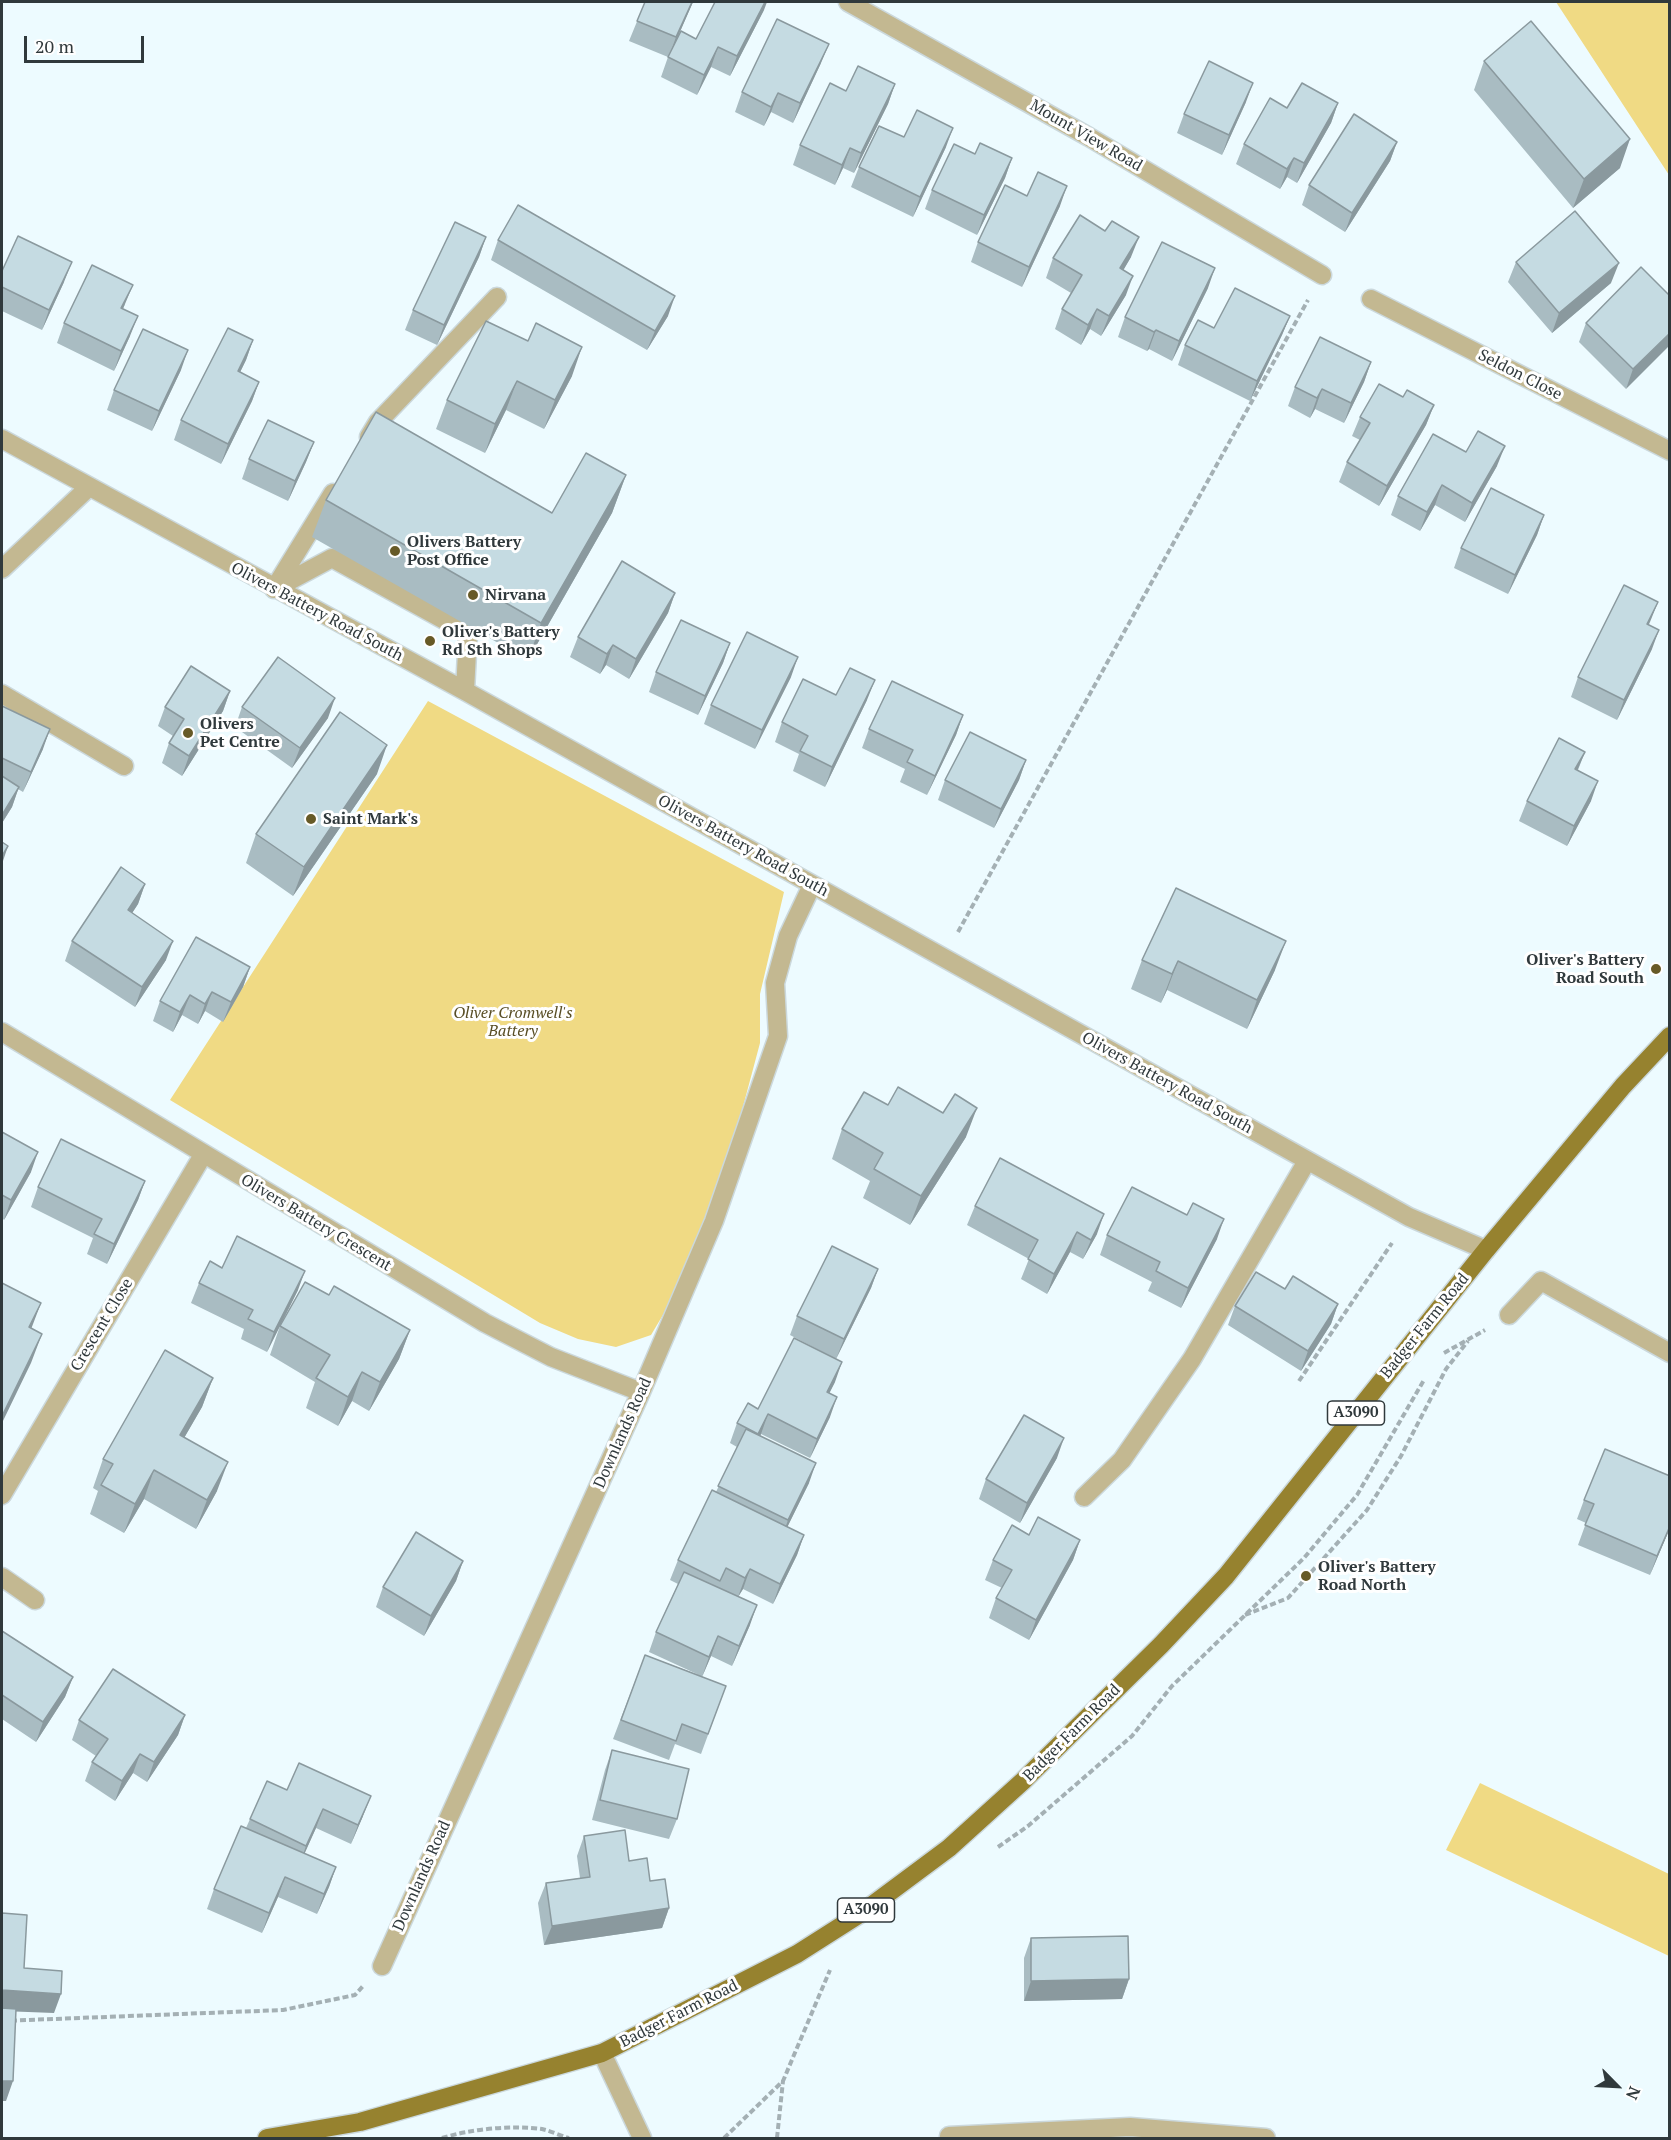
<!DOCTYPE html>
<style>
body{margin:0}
#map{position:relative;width:1671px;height:2140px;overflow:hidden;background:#edfbff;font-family:"PT Serif",serif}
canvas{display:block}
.frame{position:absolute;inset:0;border:3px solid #30393c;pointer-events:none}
.north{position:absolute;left:1587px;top:2056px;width:60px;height:60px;-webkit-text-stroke:4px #fff;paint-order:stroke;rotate:114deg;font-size:16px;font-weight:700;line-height:24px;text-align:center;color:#30393c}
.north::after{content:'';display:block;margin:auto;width:21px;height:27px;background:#30393c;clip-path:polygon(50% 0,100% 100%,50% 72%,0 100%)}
.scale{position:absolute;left:24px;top:36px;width:120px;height:27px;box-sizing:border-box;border:3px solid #30393c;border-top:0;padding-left:8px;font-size:18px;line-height:21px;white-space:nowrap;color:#30393c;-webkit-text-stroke:4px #fff;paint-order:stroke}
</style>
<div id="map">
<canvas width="1671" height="2140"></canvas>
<div class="frame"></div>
<div class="north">N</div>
<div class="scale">20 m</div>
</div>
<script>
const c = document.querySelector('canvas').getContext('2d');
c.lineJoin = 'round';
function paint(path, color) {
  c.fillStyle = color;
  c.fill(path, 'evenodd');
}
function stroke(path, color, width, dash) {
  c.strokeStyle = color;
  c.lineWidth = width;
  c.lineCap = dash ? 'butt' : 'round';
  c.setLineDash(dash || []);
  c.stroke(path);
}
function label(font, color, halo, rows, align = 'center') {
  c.font = font + ' "PT Serif",serif';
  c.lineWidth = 6;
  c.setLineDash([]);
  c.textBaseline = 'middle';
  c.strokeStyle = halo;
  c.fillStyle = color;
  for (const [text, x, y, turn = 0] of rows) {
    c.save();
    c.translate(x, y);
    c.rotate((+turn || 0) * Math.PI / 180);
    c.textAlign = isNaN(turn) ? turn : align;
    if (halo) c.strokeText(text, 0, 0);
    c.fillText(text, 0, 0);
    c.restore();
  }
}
const green = new Path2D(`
 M1556,2h113v173z
 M428,701l356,191 -24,102v49l-27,101 -45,129 -37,62 -35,12 -38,-8 -38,-16 -370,-223z
 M1480,1783l189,91v82l-223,-106z`);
const path = new Path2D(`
 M958,932l350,-632
 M1444,1353l41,-23
 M1299,1381l93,-138
 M1245,1615l43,-17 79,-88 34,-54 45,-87 22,-28
 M998,1847l30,-21 104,-90 40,-50 132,-128 53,-63 67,-115
 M2,2021l281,-11 72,-15 8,-9
 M442,2138c29,-9 70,-13 100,-9 9,2 19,7 27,9
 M724,2138l59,-57 47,-111
 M777,2138l6,-57`);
const minor = new Path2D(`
 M848,2l241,135 233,138
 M1371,299l299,152
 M369,437l9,-15 119,-125
 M2,439l463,252 944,526 77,33
 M2,569l86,-81
 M276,588l56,-30 136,75 -3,58
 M274,589l59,-96
 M2,694l122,72
 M2,1032l483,291 66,34 90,35
 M1509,1315l32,-34 129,72
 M2,1495l201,-340
 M1084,1497l38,-37 70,-101 115,-198
 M2,1577l33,23
 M382,1966l259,-574 73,-171 64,-185 -3,-53 13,-47 24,-51
 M602,2053l40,85
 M949,2136l181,-9 136,11`);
const major = new Path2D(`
 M267,2138l93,-16 242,-69 195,-99 66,-42 86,-64 74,-67 138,-136 65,-69 260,-326 137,-164 47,-50`);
const wall = new Path2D(`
 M645,2h48l-19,43 22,-6 68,-29 -34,66 -19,-9 -14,28 -36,-18 7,-20 -39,-16z
 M1484,61l136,107 -47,40 -99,-118z
 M821,63l-28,60 -22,-11 -7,14 -29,-14 7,-20z
 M895,84l-7,20 -34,69 -11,-5 -8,17 -42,-20 7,-20 46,-54z
 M1246,102l-24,53 -45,-22 7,-19z
 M1338,103l-7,20 -34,60 -10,-6 -7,12 -44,-25 8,-20 43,-36z
 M904,137l42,10 -33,70 -62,-30 8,-20z
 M1397,142l-7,19 -45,71 -43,-27 7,-20z
 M975,154l37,4 -7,20 -28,57 -52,-26 7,-19z
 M1027,196l33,10 -38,81 -51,-25 7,-20z
 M1105,231l26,26 -8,13 3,25 -25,41 -11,-7 -9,16 -26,-16 7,-20 9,-16 -25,-15 7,-20z
 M486,237l-7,20 -42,88 -32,-15 8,-20z
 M498,240l170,76 -21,34 -156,-90z
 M1516,262l95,21 -59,50 -44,-51z
 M2,271l62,11 -22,48 -40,-19z
 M1208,288l-36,73 -23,-12 -2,2 -29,-14 7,-20z
 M1670,296l-44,93 -47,-47 7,-19z
 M125,304l-2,5 7,27 -16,35 -57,-28 7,-20z
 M1290,316l-8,19 -32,66 -72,-36 7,-20 29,-17z
 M253,340l-7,20 -6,12 19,10 -7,19 -31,63 -47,-24 7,-20z
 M528,341l44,35 -28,53 -38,-19 -21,43 -49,-24 11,-29z
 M1371,362l-7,20 -20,41 -29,-14 -5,9 -22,-12 7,-19z
 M181,370l-29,61 -45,-21 7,-20z
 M1403,397l31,8 -8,20 -47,81 -40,-24 8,-20 13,-22 -8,-4 8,-19z
 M314,442l-8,20 -18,39 -46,-22 7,-20z
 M1466,452l31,14 -32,56 -30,-17 -15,26 -29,-16 7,-19z
 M626,475l-14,38 -84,147 -216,-123 14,-37 226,13z
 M1544,515l-7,20 -29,59 -54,-26 7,-20z
 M675,593l-7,20 -39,66 -23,-14 -6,9 -30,-17 8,-20z
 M730,643l-7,20 -25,52 -49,-23 7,-20z
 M1652,649l-35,71 -46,-23 7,-20z
 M791,677l-36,72 -51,-25 7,-19z
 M230,691l-7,20 -41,65 -20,-13 7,-20 4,-7 -15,-10 7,-19z
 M836,695l31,5 -42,87 -32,-16 6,-17 -24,-12 7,-20z
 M2,706l41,43 -20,43 -5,-3 -6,18 -10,16z
 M242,707l86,11 -36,50 -57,-41z
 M963,715l-7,20 -29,60 -27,-13 5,-13 -43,-21 7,-19z
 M1585,752l-7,18 13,31 -24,45 -48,-25 8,-20z
 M1026,760l-7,20 -25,48 -56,-28 7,-20z
 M377,774l-84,122 -47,-33 10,-29z
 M145,884l-7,20 -6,9 34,47 -31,47 -70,-46 7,-20z
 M1176,888l99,82 -28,59 -80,-39 -6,13 -30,-14 11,-29z
 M250,967l-7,20 -20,35 -18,-11 -7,13 -16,-9 -9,17 -20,-11 7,-20z
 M888,1105l78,32 -56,88 -47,-27 7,-17 -38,-22 10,-30z
 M2,1132l29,40 -27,48 -2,-2z
 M145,1181l-7,19 -31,64 -20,-10 6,-16 -62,-31 7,-20z
 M975,1206l122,28 -14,25 -13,-7 -23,42 -26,-15 8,-20 -62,-34z
 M1187,1215l30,24 -36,69 -33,-17 4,-9 -52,-27 7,-20z
 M222,1268l76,22 -31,62 -26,-13 3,-10 -53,-26 8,-20z
 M878,1269l-7,19 -35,71 -46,-24 7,-19z
 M1285,1289l53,15 -7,20 -30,47 -73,-46 7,-19z
 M329,1295l81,35 -11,29 -30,52 -17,-10 -14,25 -32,-18 9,-26 -45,-27 10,-29z
 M213,1378l-11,29 -18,31 33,53 -21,38 -52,-30 -20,34 -34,-19 8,-23 -5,-3 10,-29z
 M835,1382l-6,11 1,24 -20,41 -49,-24 -1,2 49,47 -22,44 17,8 -7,20 -24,49 -30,-15 -5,8 12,28 -18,41 -21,-10 -9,21 24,9 -25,68 -26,-10 -6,16 -56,-21 32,-84 54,20 -50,-23 7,-20 22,-48 -8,-4 8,-20 38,-68 21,-45 -7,-4 7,-20 21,-14z
 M1057,1458l-37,65 -41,-24 7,-20z
 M1584,1500l86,28 -20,47 -72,-30 8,-22 -9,-4z
 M1029,1535l51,5 -7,20 -44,80 -40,-22 7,-20 6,-10 -17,-8 8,-20z
 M463,1561l-7,20 -32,55 -48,-29 7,-20z
 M2,1631l71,46 -8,20 -29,45 -34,-23z
 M185,1715l-7,20 -31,47 -14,-9 -18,28 -30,-20 7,-19 4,-6 -24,-16 7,-20z
 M612,1750l65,69 -8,20 -77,-19 13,-50z
 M287,1790l76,26 -12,28 -35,-16 -12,26 32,13 -7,20 -12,27 -39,-17 -16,36 -55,-24 7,-20 32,-61 4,-9z
 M584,1836l45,25 21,20 19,27 -7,20 -118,17 -6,-42 8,-20 34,-5 -3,-22z
 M1031,1938l98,41 -7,20 -98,2v-43z`);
const shadedWall = new Path2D(`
 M692,2h1l-24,55 7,-20z
 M765,2h2l-3,8 -34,66 7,-20z
 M829,44l-8,19 -28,60 7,-20z
 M718,47l-7,20 -14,28 7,-20z
 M1253,83l-7,19 -24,53 7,-20z
 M895,84l-7,20 -34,69 7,-20z
 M778,93l-7,19 -7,14 7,-19z
 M1338,103l-7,20 -34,60 7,-20z
 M953,128l-7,19 -33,70 7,-20z
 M1630,139l-10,29 -47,40 11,-29z
 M1397,142l-7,19 -45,71 7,-19z
 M850,148l-7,20 -8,17 7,-20z
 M1012,158l-7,20 -28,57 7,-20z
 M1294,158l-7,19 -7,12 7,-20z
 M1067,186l-7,20 -38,81 7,-20z
 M486,237l-7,20 -42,88 7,-20z
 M1139,237l-8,20 -18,31 7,-20z
 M72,262l-8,20 -22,48 7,-20z
 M1619,263l-8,20 -59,50 7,-20z
 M1215,268l-7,20 -36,73 7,-20z
 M1133,276l-7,19 -25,41 8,-20z
 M133,285l-8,19 -11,24 7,-20z
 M675,296l-7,20 -21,34 8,-19z
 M1097,309l-7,20 -9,16 7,-20z
 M138,316l-8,20 -16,35 7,-20z
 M1290,316l-8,19 -32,66 7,-20z
 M1156,330l-7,19 -2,2 7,-19z
 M1670,333v12l-44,44 7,-20z
 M253,340l-7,20 -15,31 7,-20z
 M582,347l-10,29 -28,53 11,-29z
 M188,350l-7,20 -29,61 7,-20z
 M1371,362l-7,20 -20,41 7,-20z
 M517,381l-11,29 -21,43 10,-29z
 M259,382l-7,19 -31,63 7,-20z
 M1322,389l-7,20 -5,9 7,-20z
 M1434,405l-8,20 -47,81 8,-20z
 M314,442l-8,20 -18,39 7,-20z
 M1505,446l-8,20 -32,56 7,-19z
 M626,475l-14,38 -84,147 13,-37z
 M1442,485l-7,20 -15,26 7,-19z
 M1544,515l-7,20 -29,59 7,-19z
 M675,593l-7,20 -39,66 7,-20z
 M1658,602l-8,20 -10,21 7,-19z
 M1659,630l-7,19 -35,71 7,-20z
 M730,643l-7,20 -25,52 7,-19z
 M613,645l-7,20 -6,9 7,-20z
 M798,657l-7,20 -36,72 7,-19z
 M875,680l-8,20 -42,87 7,-20z
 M230,691l-7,20 -41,65 7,-20z
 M335,698l-7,20 -36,50 8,-20z
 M963,715l-7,20 -29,60 8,-19z
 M50,729l-7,20 -20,43 8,-20z
 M387,745l-10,29 -84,122 11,-29z
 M1585,752l-8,19 -2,-2z
 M1026,760l-7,20 -25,48 7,-19z
 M1598,781l-7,20 -24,45 7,-20z
 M19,787l-7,20 -10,16v-8z
 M8,846l-6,18v-8z
 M145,884l-7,20 -17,26 7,-20z
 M173,941l-7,19 -31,47 7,-20z
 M1286,941l-11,29 -28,59 10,-29z
 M1178,961l-11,29 -6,13 11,-29z
 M250,967l-7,20 -20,35 8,-20z
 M212,992l-7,19 -7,13 7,-20z
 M190,995l-8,20 -9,17 7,-20z
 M977,1108l-11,29 -56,88 11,-29z
 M38,1152l-7,20 -27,48 7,-20z
 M145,1181l-7,19 -31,64 7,-20z
 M1104,1214l-7,20 -14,25 8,-19z
 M1224,1219l-7,20 -36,69 7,-20z
 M1077,1232l-7,20 -23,42 7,-20z
 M878,1269l-7,19 -35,71 8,-20z
 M305,1271l-7,19 -31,62 7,-20z
 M41,1303l-11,29 -1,-5z
 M1338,1304l-7,20 -30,47 7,-20z
 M410,1330l-11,29 -30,52 11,-29z
 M42,1334l-11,29 -29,60v-7z
 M842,1362l-7,20 -15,30 7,-20z
 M362,1372l-10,29 -14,25 10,-29z
 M213,1378l-11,29 -33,57 11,-29z
 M837,1397l-7,20 -20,41 7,-19z
 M768,1414l-7,20 -10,19 7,-19z
 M1064,1438l-7,20 -37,65 7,-20z
 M228,1462l-11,29 -21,38 11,-29z
 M816,1463l-7,20 -28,57 7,-20z
 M154,1470l-10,29 -20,34 11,-29z
 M1670,1526v2l-20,47 7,-19z
 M804,1535l-7,20 -24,49 7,-20z
 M1080,1540l-7,20 -44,80 7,-20z
 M463,1561l-7,20 -32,55 7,-20z
 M750,1569l-7,20 -5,8 7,-19z
 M757,1605l-7,20 -18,41 7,-20z
 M718,1636l-7,20 -9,21 7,-20z
 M73,1677l-8,20 -29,45 7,-20z
 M185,1715l-7,20 -31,47 7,-20z
 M140,1754l-7,19 -18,28 7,-20z
 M371,1796l-8,20 -12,28 7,-19z
 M323,1809l-7,19 -17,38 7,-20z
 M336,1867l-7,20 -12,27 7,-20z
 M285,1877l-7,20 -16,36 7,-20z
 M669,1908l-7,20 -118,17 8,-19z
 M1129,1979l-7,20 -98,2 7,-20z
 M2,1990l59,4 -7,19 -52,-2z
 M2,2081h11l-7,20h-4z`);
const building = new Path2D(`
 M645,2h47l-16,35 -39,-16z
 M715,2h50l-28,54 -19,-9 -14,28 -36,-18 13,-26 15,8z
 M777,19l52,25 -29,59 -22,-10 -7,14 -29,-15z
 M1531,21l99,118 -46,40 -100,-118z
 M1209,61l44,22 -24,52 -45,-21z
 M858,66l37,18 -34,69 -11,-5 -8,17 -42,-20 30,-62 16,8z
 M1302,83l36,20 -34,60 -10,-5 -7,11 -43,-25 26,-46 17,10z
 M917,110l36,18 -33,69 -61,-30 20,-41 25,11z
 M1354,114l43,28 -45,71 -43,-28z
 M980,143l32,15 -28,57 -52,-25 22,-46 21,10z
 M1038,172l29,14 -38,81 -51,-25 27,-57 22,11z
 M518,205l157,91 -20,35 -157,-91z
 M1575,211l44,52 -60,50 -43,-51z
 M1080,215l25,16 7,-10 27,16 -19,31 13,8 -24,40 -12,-7 -9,16 -26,-16 20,-34 -29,-17z
 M455,222l31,15 -42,88 -31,-15z
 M18,236l54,26 -23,48 -47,-23v-16z
 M1162,242l53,26 -36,73 -23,-11 -2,2 -29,-15z
 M92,265l41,20 -12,23 17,8 -17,35 -57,-28z
 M1641,267l29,29v37l-37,36 -47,-46z
 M1235,288l55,28 -33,65 -72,-36 13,-25 16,8z
 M486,321l42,20 8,-18 46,24 -27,53 -38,-19 -22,43 -48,-24z
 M228,328l25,12 -15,31 21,11 -31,62 -47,-24z
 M143,329l45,21 -29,61 -45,-21z
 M1320,337l51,25 -20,41 -29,-14 -5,9 -22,-11z
 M1379,384l24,13 4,-7 27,15 -47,81 -40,-24 23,-39 -10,-6z
 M376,412l176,101 34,-60 40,22 -85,148 -215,-123z
 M268,420l46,22 -19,39 -46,-22z
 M1478,431l27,15 -33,57 -30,-18 -15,27 -29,-16 35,-62 33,18z
 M1491,488l53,27 -29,60 -54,-27z
 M622,561l53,32 -39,66 -23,-14 -6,9 -29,-17z
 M1624,585l34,17 -11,22 12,6 -35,70 -46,-23z
 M681,620l49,23 -25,53 -49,-24z
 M747,632l51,25 -36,73 -51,-25z
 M278,657l57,41 -35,50 -58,-41z
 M191,666l39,25 -41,65 -20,-13 15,-24 -19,-12z
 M850,668l25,12 -43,87 -32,-16 8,-15 -26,-14 21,-43 33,16z
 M892,681l71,34 -28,61 -28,-14 6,-12 -44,-21z
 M2,706l48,23 -19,43 -29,-14z
 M340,712l47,33 -83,122 -48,-33z
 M970,732l56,28 -25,49 -56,-29z
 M1559,738l26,14 -10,17 23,12 -24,45 -47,-25z
 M2,776l17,11 -17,28z
 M2,842l6,4 -6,10z
 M121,867l24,17 -17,26 45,31 -31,46 -70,-46z
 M1176,888l110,53 -29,59 -79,-39 -6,13 -30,-14z
 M196,937l54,30 -19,35 -19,-10 -7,12 -15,-9 -10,17 -20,-11z
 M898,1087l45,26 12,-19 22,14 -56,88 -47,-27 9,-16 -41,-24 22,-37 24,13z
 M2,1132l36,20 -27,48 -9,-5z
 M61,1139l84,42 -31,63 -20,-10 8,-15 -64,-32z
 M1000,1158l104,56 -13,26 -14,-8 -23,42 -26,-15 10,-19 -63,-34z
 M1132,1187l55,28 6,-12 31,16 -36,69 -32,-17 4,-9 -53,-27z
 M237,1236l68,35 -31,61 -26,-13 5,-9 -54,-27 11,-22 12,7z
 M832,1246l46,23 -34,70 -47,-23z
 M1256,1272l29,17 8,-13 45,28 -30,47 -73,-45z
 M305,1282l24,13 5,-9 76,44 -30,52 -18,-10 -14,25 -32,-19 14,-23 -50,-29z
 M2,1283l39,20 -12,24 13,7 -40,82z
 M794,1338l48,24 -15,30 10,5 -20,42 -49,-25 -10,20 -21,-11 11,-20 10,6z
 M165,1350l48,28 -33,57 48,27 -21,38 -53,-30 -19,34 -34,-19 12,-21 -10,-5z
 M1024,1415l40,23 -37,65 -41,-24z
 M746,1429l70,34 -28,57 -70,-34z
 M1605,1449l65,27v50l-13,30 -72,-31 9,-21 -10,-4z
 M712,1490l92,45 -24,49 -30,-15 -5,9 -19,-10 -6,13 -42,-21z
 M1038,1517l42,23 -44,80 -40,-22 16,-28 -19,-10 19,-35 17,10z
 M416,1532l47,29 -32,55 -48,-29z
 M684,1572l73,33 -18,41 -21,-10 -9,21 -53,-25z
 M2,1631l71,46 -30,45 -41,-27z
 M645,1655l81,31 -18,48 -26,-10 -6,17 -55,-21z
 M113,1669l72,46 -31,47 -14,-8 -18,27 -30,-19 16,-23 -29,-19z
 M612,1750l77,19 -12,50 -77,-19z
 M299,1763l72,33 -13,29 -35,-16 -17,37 -56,-27 17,-38 20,9z
 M241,1826l95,41 -12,27 -39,-17 -16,36 -55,-24z
 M625,1830l4,31 18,-3 3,23 15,-2 4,29 -117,18 -6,-43 44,-6 -6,-41z
 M2,1913l25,2 -3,53 38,3 -1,23 -59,-4z
 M1128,1936l1,43 -98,2v-43z
 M2,2008l14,1 -3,72h-11z`);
const markers = [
 [395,551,6,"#675a27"],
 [473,595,6,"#675a27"],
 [430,641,6,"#675a27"],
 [188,733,6,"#675a27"],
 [311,819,6,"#675a27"],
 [1656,969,6,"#675a27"],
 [1306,1576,6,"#675a27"]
];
const shields = [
 [1356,1413,57],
 [866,1910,57]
];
const shieldNames = [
 ["A3090",1356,1413],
 ["A3090",866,1910]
];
const streetNames = [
 ["Mount View Road",1086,136,30],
 ["Seldon Close",1520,375,27],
 ["Olivers Battery Road South",317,612,28],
 ["Olivers Battery Road South",743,846,29],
 ["Olivers Battery Road South",1167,1083,29],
 ["Olivers Battery Crescent",316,1223,31],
 ["Crescent Close",102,1325,-59],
 ["Badger Farm Road",1425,1326,-51],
 ["Downlands Road",623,1433,-66],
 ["Badger Farm Road",1072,1733,-45],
 ["Downlands Road",422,1876,-66],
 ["Badger Farm Road",679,2014,-27]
];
const poiNames = [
 ["Olivers Battery",407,542],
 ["Post Office",407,560],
 ["Nirvana",485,595],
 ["Oliver's Battery",442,632],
 ["Rd Sth Shops",442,650],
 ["Olivers",200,724],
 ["Pet Centre",200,742],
 ["Saint Mark's",323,819],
 ["Oliver's Battery",1644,960,"right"],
 ["Road South",1644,978,"right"],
 ["Oliver's Battery",1318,1567],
 ["Road North",1318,1585]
];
const parkNames = [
 ["Oliver Cromwell's",513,1013],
 ["Battery",513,1031]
];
paint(green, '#f0da84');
stroke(minor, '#cbd8dc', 21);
stroke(major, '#cbd8dc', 21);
stroke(path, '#a4b0b4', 4, [6, 3]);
stroke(minor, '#c3b891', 18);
stroke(major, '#96822f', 18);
paint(wall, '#a9bcc2');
paint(shadedWall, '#8a999e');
paint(building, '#c5dbe2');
stroke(building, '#8a999e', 1.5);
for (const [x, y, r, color] of markers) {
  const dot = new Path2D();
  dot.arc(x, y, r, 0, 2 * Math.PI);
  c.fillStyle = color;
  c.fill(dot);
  stroke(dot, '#fff', 2);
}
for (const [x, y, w] of shields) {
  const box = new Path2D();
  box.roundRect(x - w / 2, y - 12, w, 24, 4.5);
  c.fillStyle = '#fff';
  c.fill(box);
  stroke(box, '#30393c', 1.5);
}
label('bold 15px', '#30393c', null, shieldNames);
label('16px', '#30393c', '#fff', streetNames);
label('bold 16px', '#30393c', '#fff', poiNames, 'left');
label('italic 16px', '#594e25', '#fff', parkNames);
</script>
